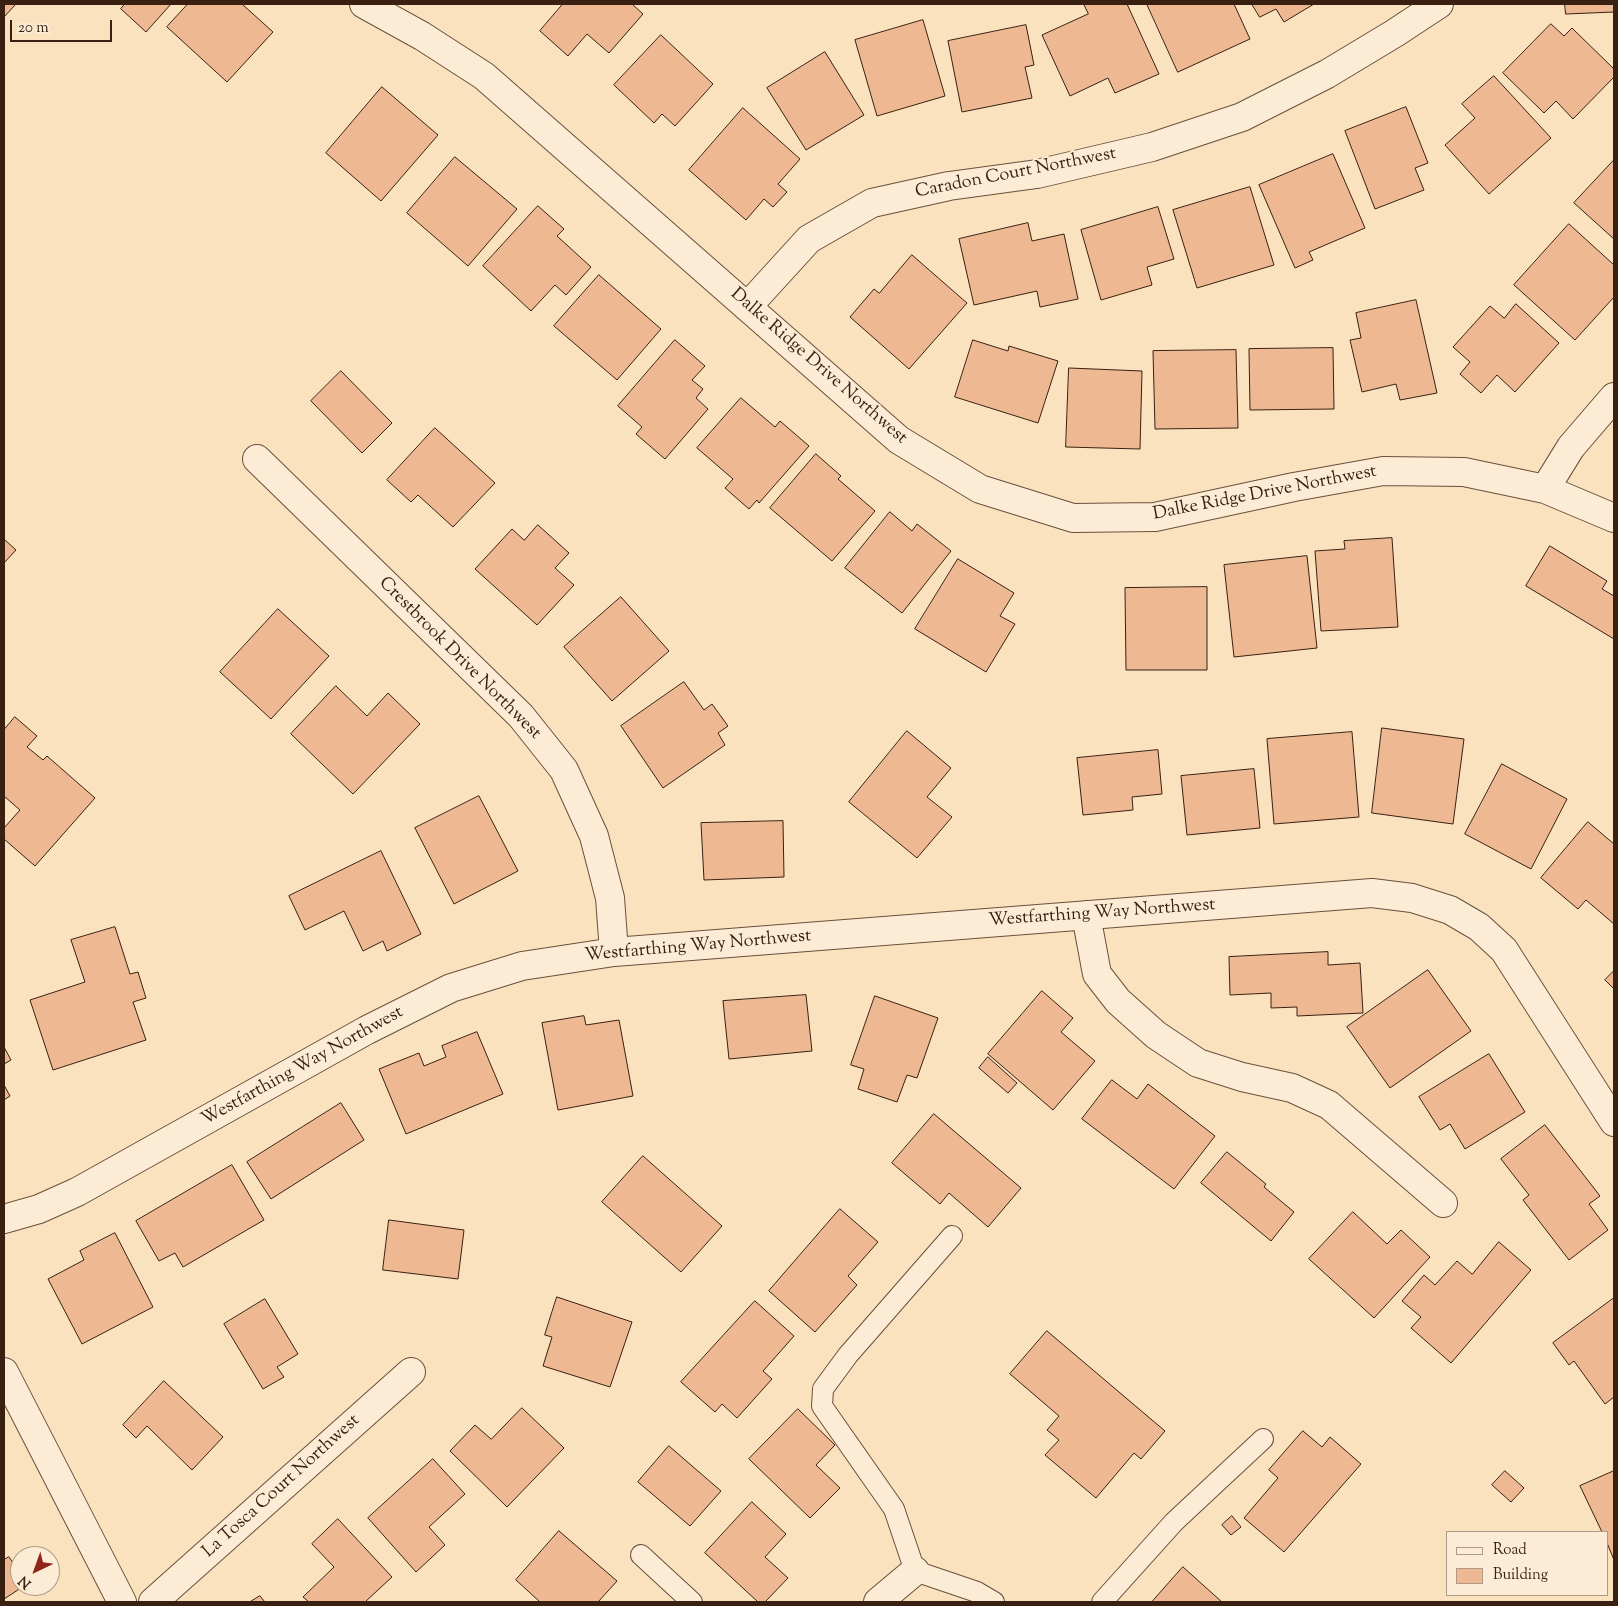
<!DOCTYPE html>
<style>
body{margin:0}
#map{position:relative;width:1618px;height:1606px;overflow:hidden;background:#fbe2bf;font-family:"Sorts Mill Goudy",serif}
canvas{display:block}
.frame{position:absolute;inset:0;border:5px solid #392011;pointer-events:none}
.legend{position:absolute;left:1446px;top:1531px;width:162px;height:65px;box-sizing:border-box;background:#fcecd5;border:1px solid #ae9a87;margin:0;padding:6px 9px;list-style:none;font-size:15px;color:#392011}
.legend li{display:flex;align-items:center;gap:10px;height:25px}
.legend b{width:25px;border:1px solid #ae9a87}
.north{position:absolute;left:10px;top:1546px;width:50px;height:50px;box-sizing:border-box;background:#fcecd5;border:1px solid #ae9a87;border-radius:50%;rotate:222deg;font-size:14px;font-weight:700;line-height:20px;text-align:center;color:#392011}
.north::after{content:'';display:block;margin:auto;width:18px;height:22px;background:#8f2418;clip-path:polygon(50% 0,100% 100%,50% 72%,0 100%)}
.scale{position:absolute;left:10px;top:20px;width:102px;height:22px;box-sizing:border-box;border:2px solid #392011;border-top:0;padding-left:6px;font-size:15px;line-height:18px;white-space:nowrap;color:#392011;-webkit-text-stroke:4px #fcecd5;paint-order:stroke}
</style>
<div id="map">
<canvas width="1618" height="1606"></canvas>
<div class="frame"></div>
<ul class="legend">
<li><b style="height:6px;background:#fcecd5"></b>Road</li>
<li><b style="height:14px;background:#edb892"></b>Building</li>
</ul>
<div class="north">N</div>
<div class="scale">20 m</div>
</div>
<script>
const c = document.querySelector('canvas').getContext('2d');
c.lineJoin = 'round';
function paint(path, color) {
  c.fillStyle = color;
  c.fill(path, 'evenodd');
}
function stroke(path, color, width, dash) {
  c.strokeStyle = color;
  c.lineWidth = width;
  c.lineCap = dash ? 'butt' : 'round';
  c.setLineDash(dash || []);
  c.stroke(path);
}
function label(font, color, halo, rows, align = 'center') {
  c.font = font + ' "Sorts Mill Goudy",serif';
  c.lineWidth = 4;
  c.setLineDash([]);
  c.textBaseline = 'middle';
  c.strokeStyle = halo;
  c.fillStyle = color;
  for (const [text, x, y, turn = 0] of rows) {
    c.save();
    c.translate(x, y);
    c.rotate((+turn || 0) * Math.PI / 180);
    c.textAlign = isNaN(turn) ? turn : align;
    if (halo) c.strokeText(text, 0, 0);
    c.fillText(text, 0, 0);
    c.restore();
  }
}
const building = new Path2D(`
 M4,4h12l-12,13z
 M125,4h46l-25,28 -25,-23z
 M188,4h54l31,28 -46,50 -60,-55z
 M563,4h69l11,10 -34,39 -22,-19 -19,22 -28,-25z
 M1084,4h43l32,70 -44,19 -7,-15 -38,18 -28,-61 46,-21z
 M1147,4h87l16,35 -72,33z
 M1252,4h62l-30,18 -8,-13 -16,8z
 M1565,4h49v8l-48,2z
 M923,20l22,76 -68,20 -22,-76z
 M1551,24l13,12 8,-8 42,41v8l-41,42 -17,-18 -12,12 -41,-40z
 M1026,25l8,40 -9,2 7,31 -70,14 -14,-71z
 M661,35l52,49 -38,42 -13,-12 -8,9 -40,-38z
 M825,52l39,63 -58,35 -39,-62z
 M1494,76l57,62 -62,56 -44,-49 30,-27 -13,-14z
 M382,87l56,48 -57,66 -55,-48z
 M1406,107l22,56 -13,5 9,22 -49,19 -30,-78z
 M743,108l57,51 -22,25 9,8 -14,15 -9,-8 -18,21 -57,-50z
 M1333,154l32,74 -56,24 4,8 -18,8 -36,-83z
 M455,157l62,52 -49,57 -61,-53z
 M1614,160v79l-40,-36z
 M1250,187l24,78 -77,23 -24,-78z
 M538,206l26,23 -7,7 34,31 -25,28 -11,-10 -24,26 -48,-45z
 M1158,207l16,52 -27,8 5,18 -51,15 -20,-70z
 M1028,223l4,18 32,-7 14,65 -38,8 -3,-16 -63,14 -15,-66z
 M1569,224l45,41v32l-39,43 -61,-55z
 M912,255l55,48 -58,66 -59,-52 24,-28 5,4z
 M599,275l62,54 -44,51 -63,-54z
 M1416,300l21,93 -37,7 -4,-16 -34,8 -12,-52 11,-2 -5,-25z
 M1516,304l43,39 -44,49 -18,-17 -16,18 -21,-19 10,-12 -17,-15 37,-41 14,12z
 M675,340l30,26 -13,14 11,9 -7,9 12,11 -43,50 -29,-25 6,-7 -24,-21z
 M973,340l35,11 1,-5 49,15 -20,62 -83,-26z
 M1333,348l1,61 -84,1 -1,-61z
 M1236,350l2,78 -83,1 -2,-78z
 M1069,368l73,3 -2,78 -74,-2z
 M341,371l51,52 -30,30 -51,-52z
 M741,398l34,29 5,-6 29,25 -50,57 -2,-3 -8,9 -24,-21 8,-9 -36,-31z
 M435,428l60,55 -42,44 -35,-32 -7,7 -24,-22z
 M816,454l25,22 -3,3 37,32 -43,50 -62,-53z
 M890,512l22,19 5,-7 34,27 -49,62 -57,-45z
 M538,525l31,28 -14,15 19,17 -37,40 -62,-56 37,-40 12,11z
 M1392,538l6,89 -77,4 -6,-80 30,-2 -1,-8z
 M4,539l12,11 -12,13z
 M1550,546l57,35 -5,8 12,7v43l-88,-53z
 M1307,556l10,92 -83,9 -10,-92z
 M958,559l56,34 -14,23 15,8 -29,48 -71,-43z
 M1207,587v83h-81l-1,-82z
 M621,597l48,54 -57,50 -48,-54z
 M278,609l51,47 -58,63 -51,-47z
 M684,682l20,28 8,-6 16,22 -10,7 7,12 -62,43 -42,-62z
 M336,686l31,30 21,-23 32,31 -67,70 -62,-60z
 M15,717l22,19 -10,11 16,13 4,-4 48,42 -60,68 -31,-27v-11l16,-18 -16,-14v-66z
 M1382,728l82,11 -11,85 -81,-11z
 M907,731l44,37 -24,29 25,20 -35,41 -68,-56z
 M1352,732l7,85 -85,7 -7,-85z
 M1158,750l4,44 -30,3 1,13 -50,5 -6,-57z
 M1502,764l65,35 -36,70 -66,-35z
 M1254,769l6,59 -73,7 -6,-59z
 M479,796l39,75 -64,33 -39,-76z
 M783,821l1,56 -80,3 -3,-57z
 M1588,822l26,22v80l-28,-24 -8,9 -37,-31z
 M381,851l40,83 -34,17 -4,-10 -20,10 -19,-40 -39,19 -16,-34z
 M115,927l15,47 8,-2 8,26 -13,4 13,38 -93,30 -23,-70 55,-18 -14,-42z
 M1328,952v13l32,-2 3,50 -66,3v-9l-26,1v-15l-41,2 -1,-38z
 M1428,970l43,61 -81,57 -43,-61z
 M1614,971v18l-9,-9z
 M1042,991l31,27 -12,14 34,29 -42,49 -65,-56z
 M806,995l6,56 -83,8 -6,-58z
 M875,996l63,22 -21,60 -10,-3 -10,27 -39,-13 6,-20 -13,-4z
 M584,1016l2,9 33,-5 14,76 -75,14 -16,-87z
 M477,1032l26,62 -97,40 -27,-65 40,-16 5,13 22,-9 -4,-11z
 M4,1047l7,13 -7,4z
 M1489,1054l36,58 -60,37 -15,-25 -10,6 -21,-33z
 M988,1057l29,26 -9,10 -29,-25z
 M1112,1080l25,19 11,-15 67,52 -41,53 -92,-70z
 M4,1085l6,11 -6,4z
 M341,1103l23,37 -93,59 -24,-37z
 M934,1114l87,74 -33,39 -39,-34 -9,11 -48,-41z
 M1545,1125l55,71 -11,8 19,26 -39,30 -46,-60 6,-5 -28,-36z
 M1227,1152l39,32 -2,3 30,25 -23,29 -70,-58z
 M643,1156l79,70 -41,46 -79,-70z
 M232,1165l32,55 -81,47 -8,-14 -16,8 -23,-40z
 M840,1209l38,33 -30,34 9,9 -42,47 -46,-41z
 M1353,1212l34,32 14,-14 29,27 -56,61 -65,-59z
 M389,1220l75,10 -6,49 -75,-9z
 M115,1233l38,74 -71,37 -34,-65 36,-19 -4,-9z
 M1499,1242l32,28 -80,93 -40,-35 10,-11 -19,-16 22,-26 11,10 22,-24 15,13z
 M557,1297l75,25 -22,65 -67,-21 9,-29 -7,-2z
 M1614,1298v99l-9,7 -31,-43 -5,4 -16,-22z
 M265,1299l33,55 -21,13 7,10 -21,12 -39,-65z
 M755,1301l39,35 -31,35 9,8 -35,39 -15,-14 -7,8 -34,-30z
 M1047,1331l118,100 -24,28 -7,-6 -38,45 -51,-43 14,-15 -12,-10 12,-14 -49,-42z
 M164,1381l59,56 -31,33 -45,-44 -11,12 -13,-13z
 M522,1408l42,40 -57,59 -57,-56 25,-26 16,14z
 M798,1409l37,36 -19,20 24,23 -30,30 -61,-59z
 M1303,1431l19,16 8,-10 31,27 -77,88 -40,-34 34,-40 -9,-8z
 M669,1446l52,45 -31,35 -52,-44z
 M433,1459l32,35 -36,33 16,18 -29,27 -48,-54z
 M1505,1471l19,17 -13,14 -19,-17z
 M1614,1471v89l-7,-17v-11h-5l-22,-46z
 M752,1502l34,32 -21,23 23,21 -23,24h-7l-53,-49z
 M1232,1516l9,11 -10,8 -9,-10z
 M338,1519l54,58 -27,25h-56l-6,-5 31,-30 -22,-23z
 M559,1531l58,50 -19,21h-58l-24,-22z
 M9,1557l11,16v13h4l-20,13v-39z
 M1183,1567l39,35h-70z
 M260,1596l5,6h-15z`);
const lane = new Path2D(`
 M952,1236l-104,119 -25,34 -1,17 72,103 21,62 62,21 17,10
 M641,1555l51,47
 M1102,1602l72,-80 89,-83`);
const street = new Path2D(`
 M364,4l58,32 62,40 415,364 81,49 93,29 82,-1 139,-30 89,-16 81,1 81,17 69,29
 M747,307l62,-68 63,-36 77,-17 88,-12 115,-27 90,-30 85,-43 68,-41 44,-29
 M257,459l264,257 43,54 30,66 16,62 4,54
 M1545,489l26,-42 43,-50
 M1086,915l11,59 21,27 38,34 42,28 44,14 50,11 37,17 114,98
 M4,1219l35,-10 38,-17 290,-162 84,-42 71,-22 92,-14 758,-59 40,5 38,12 29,17 25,23 110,172
 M4,1372l118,230
 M153,1602l258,-230
 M878,1602l37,-31`);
const streetNames = [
 ["Caradon Court Northwest",1016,174,-11],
 ["Dalke Ridge Drive Northwest",818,367,41],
 ["Dalke Ridge Drive Northwest",1265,494,-11],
 ["Crestbrook Drive Northwest",459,659,45],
 ["Westfarthing Way Northwest",1102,914,-4],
 ["Westfarthing Way Northwest",698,947,-5],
 ["Westfarthing Way Northwest",303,1067,-29],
 ["La Tosca Court Northwest",282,1487,-42]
];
paint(building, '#edb892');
stroke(building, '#392011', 1);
stroke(lane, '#6a503c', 22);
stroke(street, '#6a503c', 30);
stroke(lane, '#fcecd5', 20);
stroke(street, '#fcecd5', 28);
label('18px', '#392011', '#fcecd5', streetNames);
</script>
